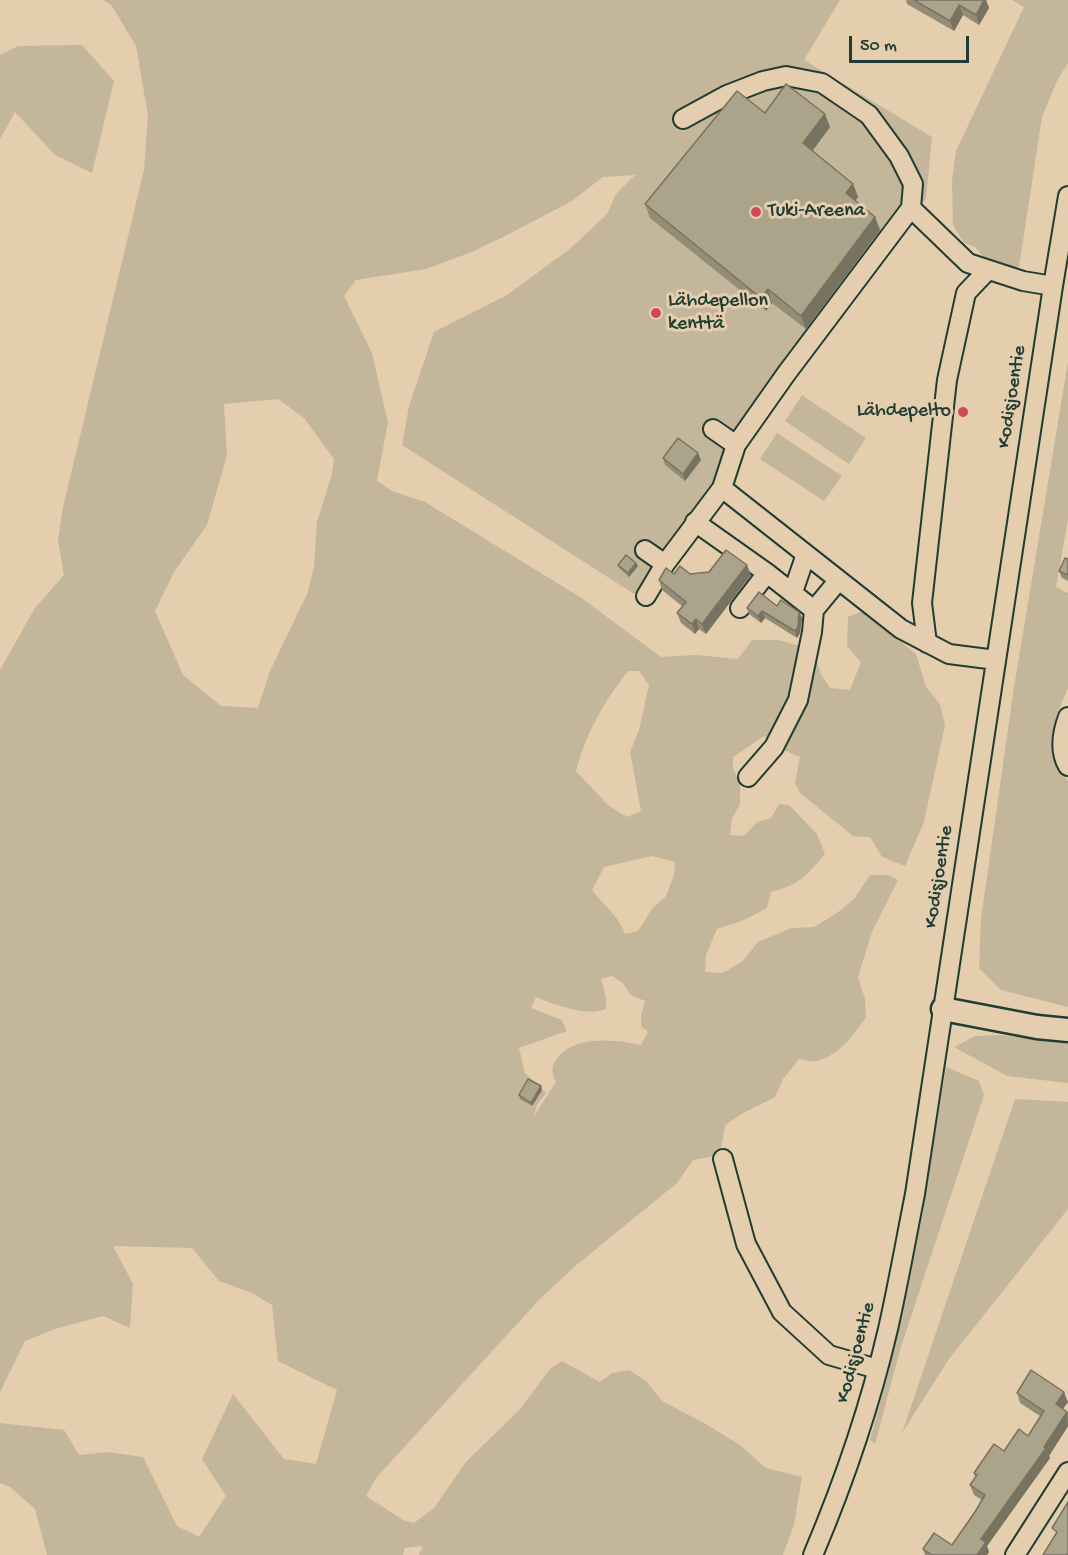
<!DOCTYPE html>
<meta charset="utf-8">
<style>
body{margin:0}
#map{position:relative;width:1068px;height:1555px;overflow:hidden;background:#e4cead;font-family:"Gochi Hand",sans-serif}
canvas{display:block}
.scale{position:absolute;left:849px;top:36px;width:120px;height:27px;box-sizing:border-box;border:3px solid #1f3d34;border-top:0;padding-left:8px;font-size:18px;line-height:21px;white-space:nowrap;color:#1f3d34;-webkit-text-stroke:4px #e4cead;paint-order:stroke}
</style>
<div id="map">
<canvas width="1068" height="1555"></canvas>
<div class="scale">50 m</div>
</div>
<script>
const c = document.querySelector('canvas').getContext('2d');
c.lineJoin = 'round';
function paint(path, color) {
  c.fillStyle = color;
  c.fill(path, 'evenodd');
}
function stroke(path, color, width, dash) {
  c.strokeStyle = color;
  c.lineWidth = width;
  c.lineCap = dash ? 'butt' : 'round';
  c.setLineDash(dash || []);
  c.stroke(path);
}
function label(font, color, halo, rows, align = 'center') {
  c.font = font + ' "Gochi Hand",sans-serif';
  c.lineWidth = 6;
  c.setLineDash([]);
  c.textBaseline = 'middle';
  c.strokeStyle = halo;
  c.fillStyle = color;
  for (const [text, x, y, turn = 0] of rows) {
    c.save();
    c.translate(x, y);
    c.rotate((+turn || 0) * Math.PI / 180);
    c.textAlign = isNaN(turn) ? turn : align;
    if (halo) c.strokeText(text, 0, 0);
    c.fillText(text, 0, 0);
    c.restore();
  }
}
const green = new Path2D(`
 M104,0h736l-36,60 128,77 -6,61 -144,196 -52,63 -96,137 -232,-149 7,-39 25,-74 73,-37 64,-47 36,-34 9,-20 19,-19 -32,2 -31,24 -65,34 -35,17 -46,17 -70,11 -12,16 28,57 16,69 -11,59 15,10 33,11 155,95 81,60 35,-2 42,4 14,-19h26l35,9 8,25 9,14 20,2 11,-28 -14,-16 1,-29 15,-6 53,43 10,33 14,17 5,21 -21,97 -19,44 -23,-9 -12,-20 -17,-1 -53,-43 -5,-10 5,-26 -21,-9 -8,-9 -7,-3 -31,21v12l7,13v22l-8,15 -2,16 14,1 13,-14 14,-4 8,-14 10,1 28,29 8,20c-19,22 -24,30 -54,38l-4,16 -25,13 -25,8 -11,26 -1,17 17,1 20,-11 16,-20 34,-14 22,-1 23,-14 17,-14 16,-24h19l9,5 -26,52 -14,45 7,22 1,18c-12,17 -26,38 -49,44 -5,1 -13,-1 -18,-2l-16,20 -8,18 -30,15 -20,13 -5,30 -27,5 -16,23 -103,84 -35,33 -163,178 -10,18 37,24 11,3 20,-15 32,-46 54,-53 30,-40 12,-8 38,21 12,-9 17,-3 17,11 16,20 42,22 36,22 26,23 36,9 -8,48 -11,30h-364l4,-9 -18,2 -2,7h-356l-12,-46 -25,-22 -10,-4v-60l64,7 15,25 28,-3 36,5 34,69 22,11 27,-41 -24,-37 31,-65 51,65 32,5 21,-74 -59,-29 -6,-56 -20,-12 -33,-12 -27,-33 -79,-2 20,38 -3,44 -27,-12 -48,13 -30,12 -25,51v-722l35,-62 29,-33 -6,-35 5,-33 81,-337 4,-55 -12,-69 -24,-40zM278,399l26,19 30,41 -2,15 -15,48 -3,46 -7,26 -37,77 -12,37 -37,-2 -38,-31 -28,-64 19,-39 33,-47 20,-70 -3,-51zM628,671h11l10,14 -10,45 -9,22 11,59 -14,6 -18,-11 -33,-35c9,-36 29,-71 52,-100zM652,856l23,6 -1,13 -8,21 -14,13 -14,22 -13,3c-6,-18 -21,-28 -33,-44l12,-23zM612,976l10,6 9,13 14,6 -4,14v11l7,6 -7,13c-26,-5 -63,-10 -82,11 -8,9 -8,16 -3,26l-22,34 3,-11 9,-12 -21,-20 -6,-25 48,-17 -5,-11 -31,-12 5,-11c20,8 50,20 70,12v-12l-5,-18z
 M1012,0h56v63l-11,18 -15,36 -23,150 -7,4 -24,-8 -13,-16 -11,-4 -11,-18 -1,-44 4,-30 68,-144z
 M82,45l32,36 -22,92 -37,-18 -40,-43 -15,27v-84l18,-9z
 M1068,362v158l-12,67 12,6v95l-11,26 -4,28 4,24 11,15v226l-67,-17 -22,-22 2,-49 33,-232z
 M802,395l64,43 -17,26 -64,-43z
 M777,433l65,43 -18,25 -64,-42z
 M1002,1035l66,9v39l-61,-7 -53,-29 21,-11z
 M946,1067l33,14 5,14 -84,255 -25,94 -5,-4 20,-73 33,-156z
 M1015,1099l53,3v107l-119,150 -47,74z`);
const minor = new Path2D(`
 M683,119l44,-24 36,-14 23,-5 36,7 47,32 30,41 14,28 -2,24
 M713,429l23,16
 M722,488l179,141 48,25 47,6
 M695,522l72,51 47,37
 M645,550l20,14
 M793,592l13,-38
 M646,596l19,-32 57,-76 14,-43 50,-71 125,-166 57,55 55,18 30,5
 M740,608l27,-35
 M927,643l-5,-40 25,-223 19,-87 22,-23
 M1068,717c-6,16 -9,34 0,49
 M748,777l26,-30 24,-47 14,-68 2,-22 24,-29
 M723,1159l23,85 36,68 47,43 48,14
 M813,1555c31,-73 57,-149 75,-226 10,-44 18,-90 27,-135l138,-908 15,-90
 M1015,1555l53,-83`);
const major = new Path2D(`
 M943,1009l94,18 31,3`);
const wall = new Path2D(`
 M906,0h80l3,8 -10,17 -16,-10 -9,16 -47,-27z
 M765,113l65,14 -18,24 41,33 5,13 -3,4 20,16 5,13 -74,99 -34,-26 -6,8 -116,-93 -5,-14z
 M663,458l38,2 -16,21 -20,-16z
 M1068,559v22l-6,-3 -3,-7z
 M618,565l20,1 -9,11 -10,-9z
 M674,574h16l61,1 -45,59 -7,-5 -4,5 -14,-11 -4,-10 5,-7 -20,-16 -3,-10z
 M777,606l22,6 3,6 -2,15 -3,5 -32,-20 -4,5 -12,-9 -2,-6z
 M542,1090l-10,16 -12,-7 -1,-4z
 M1017,1393l51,9 -5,7 4,3 1,1v13l-19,30 1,2 -63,88 2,6 -2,3h-62l-2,-6 29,-4 30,-45 -8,-5 -4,-10 5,-8 -1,-4 30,-22 24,-15 12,-20 -20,-13z`);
const shadedWall = new Path2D(`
 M984,0h2l3,8 -10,17 -3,-10z
 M959,5l4,10 -9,16 -4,-10z
 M825,114l5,13 -22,30 -5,-14z
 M853,184l5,13 -7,10 -5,-14z
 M875,217l5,13 -74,99 -5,-13z
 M768,289l4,14 -6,8 -5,-13z
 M698,453l3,7 -16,21 -2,-7z
 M636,563l2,3 -9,11 -1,-4z
 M747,565l4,10 -45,59 -4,-10z
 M762,611l3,7 -4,5 -3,-7z
 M799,612l3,6 -2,15 -3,5 -2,-7z
 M696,619l3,10 -4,5 -3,-10z
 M541,1086l1,4 -10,16 -1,-3z
 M1064,1392l4,10 -9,12 -3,-10z
 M1067,1412l1,14 -19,30 1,2 -63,88 2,6 -2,3h-10l4,-16z`);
const building = new Path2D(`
 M914,0h70l-8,15 -17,-10 -9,16z
 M786,84l39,30 -22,29 50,41 -7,9 29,24 -74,99 -33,-27 -7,9 -116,-94 92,-113 28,22z
 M678,438l20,15 -15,21 -20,-16z
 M726,550l21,15 -45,59 -6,-5 -4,5 -15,-11 9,-11 -27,-22 7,-12 8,6 6,-8 10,8 19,-2z
 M626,555l10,8 -8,10 -10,-8z
 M1065,558l3,1v16l-9,-4z
 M759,592l18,14 4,-6 18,12 -1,15 -3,4 -33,-20 -4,5 -11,-8z
 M528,1079l13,7 -10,17 -12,-8z
 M1031,1370l33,22 -8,12 11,8 -23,35 2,1 -65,91 5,3 -9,13h-45l-9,-6 11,-16 18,12 23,-33 10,-17 -15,-10 7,-10 -3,-2 20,-29 10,7 15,-22 9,7 16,-25 -27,-18z
 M1068,1502v52l-2,1h-23l14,-23 -5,-4z`);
const markers = [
 [756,212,6,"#d1495b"],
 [656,313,6,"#d1495b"],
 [963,412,6,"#d1495b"]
];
const poiNames = [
 ["Tuki-Areena",768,212],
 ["Lähdepellon",668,302],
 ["kenttä",668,325],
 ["Lähdepelto",951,412,"right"]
];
const streetNames = [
 ["Kodisjoentie",1013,397,-81],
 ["Kodisjoentie",940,877,-81],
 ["Kodisjoentie",857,1353,-75]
];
paint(green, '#c4b69a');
stroke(minor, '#1f3d34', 22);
stroke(major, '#1f3d34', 27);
stroke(minor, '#e4cead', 18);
stroke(major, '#e4cead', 22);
paint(wall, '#938c77');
paint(shadedWall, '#787261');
paint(building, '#aba38a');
stroke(building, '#787261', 1.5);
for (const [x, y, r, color] of markers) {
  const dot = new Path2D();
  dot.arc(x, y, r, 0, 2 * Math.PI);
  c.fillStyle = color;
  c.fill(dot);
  stroke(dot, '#e4cead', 2);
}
label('20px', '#1f3d34', '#e4cead', poiNames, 'left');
label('20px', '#1f3d34', '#e4cead', streetNames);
</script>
